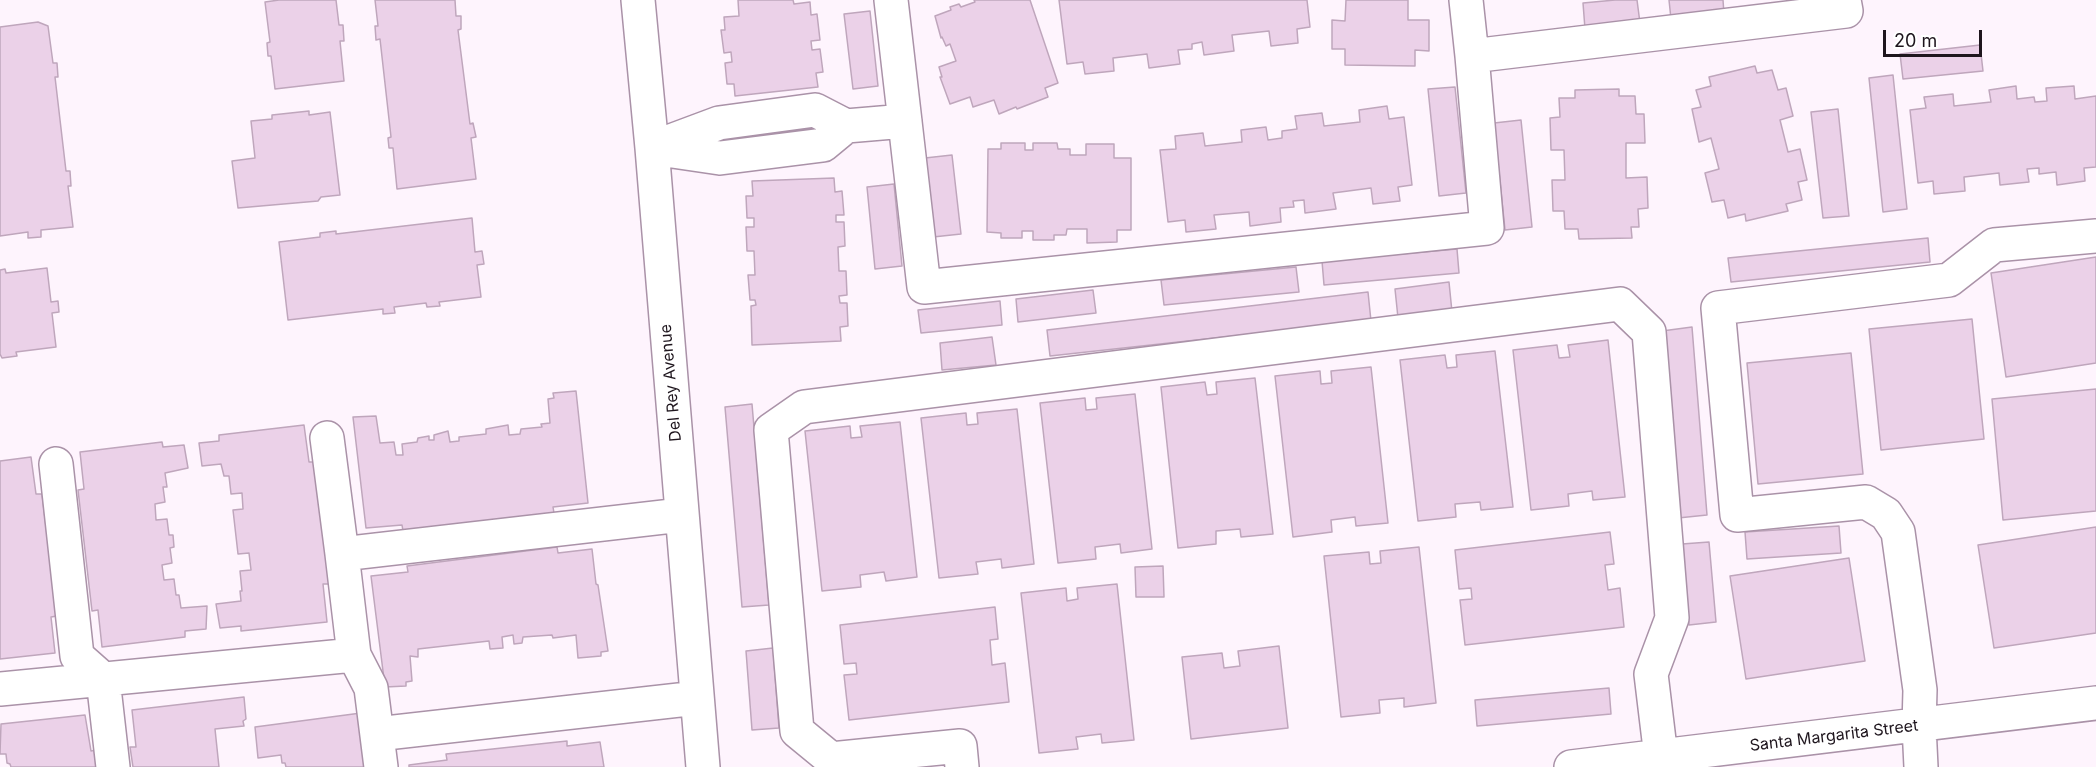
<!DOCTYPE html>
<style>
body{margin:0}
#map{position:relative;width:2096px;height:767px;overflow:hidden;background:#fef4fd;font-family:Inter,sans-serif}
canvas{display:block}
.scale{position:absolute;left:1883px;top:30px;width:99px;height:27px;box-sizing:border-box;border:3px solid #1e151d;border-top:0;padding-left:8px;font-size:18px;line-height:21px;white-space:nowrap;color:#1e151d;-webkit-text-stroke:4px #fff;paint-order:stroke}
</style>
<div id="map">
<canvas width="2096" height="767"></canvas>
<div class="scale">20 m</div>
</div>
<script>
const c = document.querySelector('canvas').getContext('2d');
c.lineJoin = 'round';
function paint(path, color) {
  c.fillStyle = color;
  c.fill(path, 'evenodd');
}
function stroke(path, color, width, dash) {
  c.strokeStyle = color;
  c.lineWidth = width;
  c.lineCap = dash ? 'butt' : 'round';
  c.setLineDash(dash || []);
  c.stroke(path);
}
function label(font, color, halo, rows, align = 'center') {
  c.font = font + ' Inter,sans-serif';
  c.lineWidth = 5;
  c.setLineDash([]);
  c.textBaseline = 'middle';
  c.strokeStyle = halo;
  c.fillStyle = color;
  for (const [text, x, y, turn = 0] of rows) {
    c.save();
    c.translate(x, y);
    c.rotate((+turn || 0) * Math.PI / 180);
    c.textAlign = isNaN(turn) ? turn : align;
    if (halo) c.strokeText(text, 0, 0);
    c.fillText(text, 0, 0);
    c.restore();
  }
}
const building = new Path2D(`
 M279,0h57l3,25h4l1,16h-4l4,40 -69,8 -4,-33h-3l-1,-13 3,-1 -5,-40z
 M375,0h80l1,16h5v13l-3,1 12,94 3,-1 3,14 -5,1 5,41 -79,10 -4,-41h-4l-1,-10 3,-1 -11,-98 -4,1 -1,-14h3z
 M738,0h55l1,4 16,-2 1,13 6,-1 3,26 -9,1 1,9 8,-1 3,23 -7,1 2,14 -83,9 -1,-12h-7l-2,-21 7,-1 -1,-10 -7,1 -3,-23h4l-1,-13 15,-1z
 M974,0h56l28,83 -13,5 3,9 -31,12 -1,-2 -17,7 -5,-14 -21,7 -3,-10 -20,7 -10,-27h2l-3,-10 17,-6 -6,-17 -4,2 -4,-9 -1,1 -6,-22 16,-6 -1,-3 9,-3 2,3 14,-5z
 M1059,0h248l3,27 -13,2 1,14 -27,3 -2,-15 -37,4 2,16 -30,4 -2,-13 -10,2v5l-14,1 2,14 -31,4 -2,-14 -34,4 1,13 -29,3 -2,-12 -16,2z
 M1346,0h62v20h21v31l-14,-1v16l-70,-1v-16h-13v-29l13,1z
 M1615,0h22l3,23 -55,6 -2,-26z
 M1669,0h54l1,14 -53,5z
 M870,11l8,75 -25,3 -9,-75z
 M38,22l10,4 5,37h4l1,14h-3l11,94h4l1,15h-3l5,41 -32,3v7l-13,1v-6l-28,4v-209z
 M1980,45l3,26 -80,8 -3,-25z
 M1755,66l2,7 15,-3 6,20 8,-2 7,28 -13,4 8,32 12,-3 7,31 -9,2 4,18 -16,4 2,7 -42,10 -1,-7 -17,4 -4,-18 -12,2 -7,-29 14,-4 -8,-31 -12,4 -7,-33 9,-2 -5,-17 15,-4 -2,-9z
 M1893,75l14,134 -24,3 -14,-134z
 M2016,86l1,13 17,-2 1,5 12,-1 -1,-13 28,-2 1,13 21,-3v71l-12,1 1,13 -28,4 -1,-13 -17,2v-6l-12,1 2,13 -29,3 -1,-12 -35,4 1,14 -31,3 -1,-13 -15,2 -8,-73 16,-2 -2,-11 29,-3 1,12 37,-4 -2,-12z
 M1455,87l11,106 -27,3 -11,-107z
 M1619,89v7h16l1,18h8l1,29h-19v35l21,-1 1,31 -10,1 1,18h-8l1,11 -53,1 -1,-10h-13l-1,-18h-11l-1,-31h13l-1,-30h-13l-1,-32 10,-1 -1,-19h16v-8z
 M1387,106l2,13 15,-2 8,68 -14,2 2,14 -27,3 -2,-16 -38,5 3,16 -31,4 -1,-13 -11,1 1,6 -14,1 1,14 -31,4 -1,-14 -35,3 2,14 -30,3 -1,-12 -17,2 -8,-72 16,-1 -1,-13 28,-3 2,13 37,-4 -1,-12 25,-3 2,13 14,-2v-7l15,-2 -2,-13 27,-3 2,13 36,-4 -1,-12z
 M1838,109l11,107 -26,2 -12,-106z
 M309,111v4l21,-3 10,83 -19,2 -3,4 -80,7 -6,-47 23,-3 -4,-37 21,-2v-4z
 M1521,120l11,107 -27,3 -11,-107z
 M1001,143h24v7h8v-7h24l1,6h12v6h16v-11h28v14h17v72h-14v12l-30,1v-14h-20l-1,6h-12v5h-21v-9h-11v7h-21v-5l-14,-1 1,-83h13z
 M952,155l9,79 -28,3 -8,-79z
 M834,178l1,14 7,-1 2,24h-8v7h8l1,24 -7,1 1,24h7l1,24 -8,1 1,7h7l1,23 -8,1 1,14 -89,4 -1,-39 5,-1 -1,-5h-5l-2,-25h7l-1,-24h-7l-1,-24h8v-9h-7l-1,-22h7l-1,-15z
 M894,184l8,82 -27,3 -8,-82z
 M472,218l3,34 7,-1 2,13 -7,1 4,32 -42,5 1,4 -13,1 -1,-4 -32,4 1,6 -12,1v-5l-95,11 -9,-78 41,-5v-4l16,-2v3z
 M1928,238l2,24 -199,20 -3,-24z
 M1457,249l2,24 -135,12 -2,-24z
 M2096,257v106l-90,14 -15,-104z
 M1296,267l3,25 -135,13 -3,-25z
 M47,268l4,34 7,-1 1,11 -7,1 4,34 -40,5 1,4 -15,2 -2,-4v-84l5,-1 1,4z
 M1449,282l3,30 -54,6 -3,-29z
 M1093,290l3,23 -78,9 -2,-23z
 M1368,292l3,29 -321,35 -3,-26z
 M1000,301l2,24 -81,8 -3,-23z
 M1972,319l12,120 -103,11 -12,-121z
 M1692,327l15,188 -29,3 -16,-187z
 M992,337l4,28 -54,5 -2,-27z
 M1608,340l17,157 -32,3 -1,-9 -24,3 1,12 -38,4 -18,-160 44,-5 2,13 11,-1 -2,-12z
 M1495,351l18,156 -32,3 -1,-8 -25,2 1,13 -38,4 -18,-161 45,-5 2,13 10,-1 -1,-12z
 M1851,353l12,121 -105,10 -11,-121z
 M1371,367l17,156 -32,3 -1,-9 -24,3 1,12 -39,5 -18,-161 45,-5 1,13 11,-1 -1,-12z
 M1255,378l18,156 -32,3 -1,-8 -24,2v13l-38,4 -17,-161 44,-5 2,13 10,-1 -1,-12z
 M2096,389v122l-93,9 -11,-121z
 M576,391l12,112 -35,4 1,6 -151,18 -1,-6 -36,3 -13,-111 23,-1 4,27 14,-1 2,13h7l-1,-11 15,-2 1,-4 11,-2v4h5v-5l14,-4 2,11 9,-1v-4l27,-3v-5l22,-4 1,10 11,-1 1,-5 21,-2 -1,-3 9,-1 -2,-24 6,-1 -1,-5z
 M1135,394l17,155 -31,4 -1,-9 -25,3 1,12 -38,4 -18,-160 45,-5 1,12 11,-1 -1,-11z
 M752,404l17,201 -27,2 -17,-200z
 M1017,409l17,155 -32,4 -1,-9 -25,3 2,12 -39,4 -18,-160 45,-5 1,12 11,-1 -1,-11z
 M900,422l17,155 -31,4 -2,-9 -24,3 1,12 -39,4 -17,-160 45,-5 1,12 11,-1 -2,-11z
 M304,425l5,37h6l14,122h-6l4,38 -86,9v-5l-21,2 -4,-24 25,-3 -1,-10h2l-2,-20 11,-1 -2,-17 -11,1 -5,-44 10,-1 -1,-16 -11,1 -2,-18h-5l-3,-12 -19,2 -3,-23 20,-2v-6z
 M162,442l1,5 21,-2 4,23 -23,5 2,14h-4l2,15 -10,2 1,16 11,-1 2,16h4l1,12 -4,1 2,15 -10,2 2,15 10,-1 2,16h3l2,13 26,-2 -1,23 -21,2v6l-83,10 -4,-37 -6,1 -14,-121 6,-1 -4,-37z
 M31,457l5,37h6l15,122 -6,1 4,36 -55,6v-198z
 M1839,526l2,27 -94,6 -2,-27z
 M2096,527v106l-102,15 -16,-103z
 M1610,532l4,32 -9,1 3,25 12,-2 4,39 -159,18 -5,-45 12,-1 -1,-11 -12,1 -4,-39z
 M1709,542l7,80 -27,3 -7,-81z
 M557,547l1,6 34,-4 4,35 2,1 10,66 -7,1v4l-23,2 -2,-23 -23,3 -1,-3 -29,2 -1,6 -8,1 -1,-9 -11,2 1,11 -13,1 -1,-8 -71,8v8l-8,-1 2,25 -6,1v4l-21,1 -14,-111 37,-4 -1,-6z
 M1419,547l17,156 -32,4v-9l-25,2 1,13 -39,4 -17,-161 45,-4 1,12 11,-1 -1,-12z
 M1849,558l16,103 -119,18 -16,-103z
 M1163,566l1,31h-28l-1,-30z
 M1117,584l17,156 -32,3 -1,-9 -25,3 2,12 -39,4 -18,-160 45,-5 1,13 11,-2 -1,-11z
 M995,607l3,32 -8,1 2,25 13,-2 4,39 -160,18 -5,-45 13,-1 -1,-11 -12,1 -4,-39z
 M1279,646l9,82 -97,11 -9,-82 40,-4 2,15 16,-2 -2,-15z
 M773,648l6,80 -27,2 -6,-79z
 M1609,688l2,26 -134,12 -2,-26z
 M244,697l2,22 -3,2 1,5 -29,3 4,38h-86l-3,-20h6l-4,-37z
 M361,713l12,54h-87l-1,-4h-3l-1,-8 -23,3 -3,-31z
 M85,715l6,36 5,-1 2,17h-87l-1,-3 -3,-1 -1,-9h-6l1,-30z
 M567,741v5l33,-4 4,25h-195v-2l38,-5 -1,-6z`);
const minor = new Path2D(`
 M638,0l14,148 51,619
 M891,0l33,287 563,-59 -15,-172 374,-45 -2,-11
 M1466,0l6,56
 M815,110l31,16 -23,19 -103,13 -68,-10 67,-25z
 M846,126l59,-5
 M327,438l15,116
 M56,464l21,192 26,23 10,88
 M354,655l17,33 10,79
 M0,689l354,-34 -12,-101 339,-39
 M377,734l320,-36
 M962,767l-2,-21 -129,13 -34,-28 -26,-301 33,-23 816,-103 29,28 23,286 -21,56 10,83
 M1571,767l525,-64
 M1921,767l-2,-41 1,-36 -22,-158 -12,-18 -20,-12 -129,13 -19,-207 231,-28 45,-35 102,-9`);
const streetNames = [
 ["Del Rey Avenue",671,383,-95],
 ["Santa Margarita Street",1834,736,-7]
];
paint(building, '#ebd1e8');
stroke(building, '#bfa6bc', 1.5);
stroke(minor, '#aa92a8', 36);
stroke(minor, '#fff', 33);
label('16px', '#1e151d', '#fff', streetNames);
</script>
